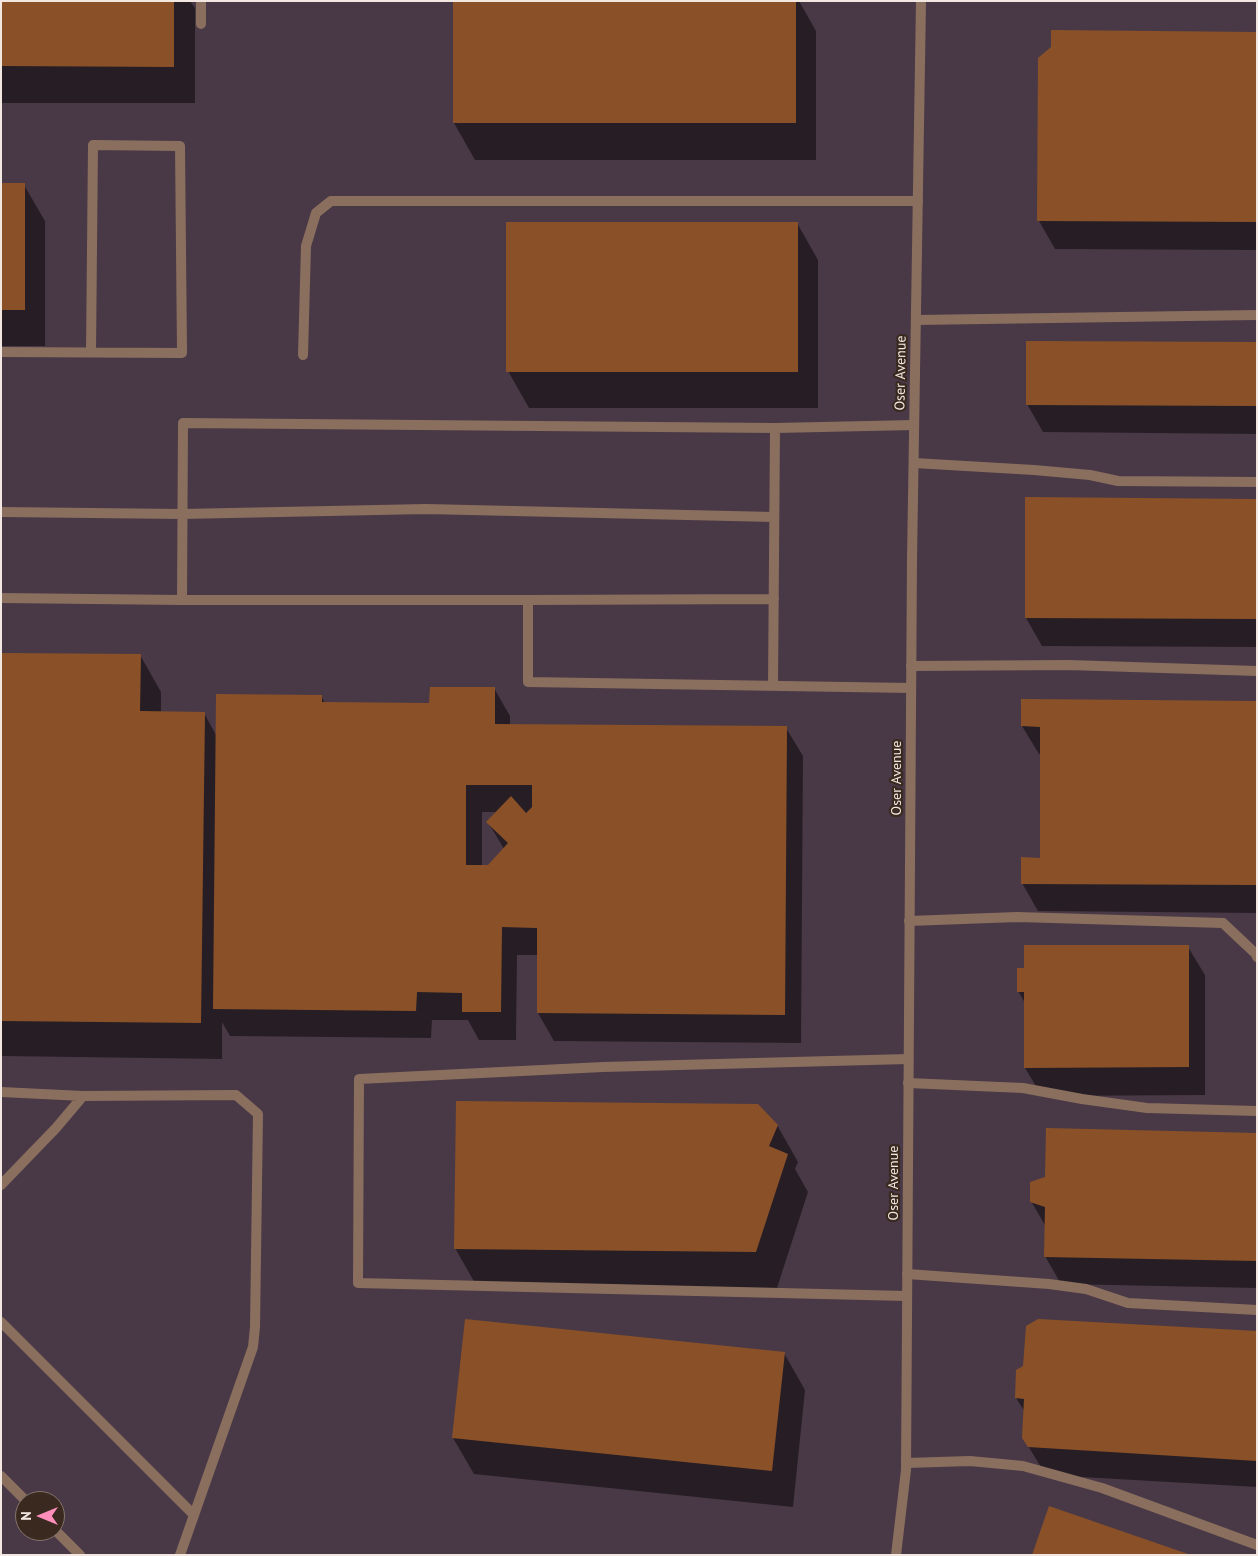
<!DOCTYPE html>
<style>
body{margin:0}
#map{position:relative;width:1258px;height:1556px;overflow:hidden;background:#443329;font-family:"PT Sans",sans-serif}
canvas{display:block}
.frame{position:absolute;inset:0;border:2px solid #f3e8e1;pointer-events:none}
.north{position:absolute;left:15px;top:1491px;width:50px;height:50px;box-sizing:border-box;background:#39291f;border:1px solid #83756d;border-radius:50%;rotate:270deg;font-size:14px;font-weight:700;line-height:20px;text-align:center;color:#f3e8e1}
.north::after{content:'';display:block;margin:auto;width:18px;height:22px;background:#ff8ebb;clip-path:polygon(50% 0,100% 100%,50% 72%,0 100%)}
</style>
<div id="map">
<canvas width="1258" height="1556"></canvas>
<div class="frame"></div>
<div class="north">N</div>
</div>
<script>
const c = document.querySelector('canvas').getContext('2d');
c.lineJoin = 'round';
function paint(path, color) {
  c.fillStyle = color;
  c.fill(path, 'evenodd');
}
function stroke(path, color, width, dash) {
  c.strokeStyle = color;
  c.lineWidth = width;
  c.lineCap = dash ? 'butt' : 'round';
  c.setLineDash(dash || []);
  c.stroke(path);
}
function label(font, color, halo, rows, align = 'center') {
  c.font = font + ' "PT Sans",sans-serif';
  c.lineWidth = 4.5;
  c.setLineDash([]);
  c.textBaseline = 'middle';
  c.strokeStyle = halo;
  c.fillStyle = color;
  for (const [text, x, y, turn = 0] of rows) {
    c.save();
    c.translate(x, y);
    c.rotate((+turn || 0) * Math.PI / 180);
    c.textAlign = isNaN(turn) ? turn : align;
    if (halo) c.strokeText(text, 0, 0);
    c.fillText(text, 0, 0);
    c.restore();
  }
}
const industrial = new Path2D(`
 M1,1h1256v1554h-1256zM25,1501h30v30h-30z`);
const shadow = new Path2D(`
 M1,1h189l5,7v95h-194z
 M454,1h345l17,30v129h-341l-21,-37z
 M1257,33v217l-202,-1 -16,-28z
 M1,185h23l21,36v125h-44z
 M797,223l21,37v148h-289l-21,-37z
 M1257,344v90l-214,-2 -16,-28z
 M1257,500v147l-215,-1 -16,-28z
 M1,654l139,1 21,37v21h43l12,22 105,-39 4,7 105,1 64,-16 16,28v9l276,3 17,28 -2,287 -247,-2 -16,-28v-58h-21l-1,85h-37l-11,-20h-36l-1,18 -201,-2 -8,-14v37l-221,-3zM482,812h15l-9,10 16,27 -16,17h-6z
 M1257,702v211l-219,-2 -16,-28 19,-24 1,-105h-3l-17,-28z
 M1188,947l17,28v120l-163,1 -17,-28v-65l-7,-12 7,-21z
 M777,1125l21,37 -3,7 13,23 -31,96 -301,-3 -21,-37z
 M1257,1134v154l-196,-4 -16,-28 1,-29 -15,-26z
 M1257,1332v155l-211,-12 -23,-37 2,-26 -9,-14z
 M784,1353l21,37 -12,117 -319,-33 -21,-36z`);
const building = new Path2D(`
 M1,1h173v66l-173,-1z
 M453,1h343v122h-343z
 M1051,30l206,2v190l-220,-1 1,-163 13,-11z
 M1,183h24v127h-24z
 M506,222h292v150h-292z
 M1026,341l231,1v64l-231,-1z
 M1025,497l232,2v120l-232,-1z
 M1,653l140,1 -1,57 65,1 -4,311 -200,-2z
 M430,687h65v37l292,2 -2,289 -248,-2v-85l-35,-1 -1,85h-39v-19l-45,-1 -1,19 -203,-2 3,-315 106,1v7l107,1zM466,785h66v22l-6,6 -15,-17 -25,26 22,21 -20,22h-22z
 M1021,699l236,2v184l-236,-1v-27l19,1v-131l-19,-1z
 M1024,945h165v122l-165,1v-76h-7v-24h7z
 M456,1101l302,3 20,21 -9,21 19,8 -32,98 -302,-3z
 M1046,1128l211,5v128l-213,-4 1,-50 -15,-5v-20l15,-5z
 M465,1319l320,33 -13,119 -320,-33z
 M1038,1319l219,12v130l-229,-14 -6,-9 2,-39 -9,-1 1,-28 7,-4 3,-40z
 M1049,1506l139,48v1h-156z`);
const service = new Path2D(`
 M201,1v23
 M916,320l341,-5
 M1,352l181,1 -2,-207 -87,-1 -2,207
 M303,355l3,-109 10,-33 15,-12h587
 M914,463l120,7 56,5 28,6 139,1
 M1,512l181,2 244,-5 348,8
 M1,598l181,2
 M528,600l246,-1
 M911,666l158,-1 188,6
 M773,686l2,-258
 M911,688l-383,-6v-82h-346l1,-177 592,5 139,-3
 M909,921l108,-4 206,6 33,31 1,3
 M908,1083l115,5 59,11 65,9 110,3
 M1,1092l82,4 153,-1 22,19 -3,213 -2,20 -73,208
 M1,1185l55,-57 27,-32
 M907,1274l142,10 37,5 42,14 129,7
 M907,1296l-549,-13 1,-204 244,-12 305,-8
 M1,1322l193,193
 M906,1463l64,-2 53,5 79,22 155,57
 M1,1476l25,25
 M55,1530l25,25`);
const tertiary = new Path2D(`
 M896,1555l10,-85 6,-911 9,-558`);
const streetNames = [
 ["Oser Avenue",901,373,-89],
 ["Oser Avenue",897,778,-90],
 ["Oser Avenue",894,1183,-90]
];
paint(industrial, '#493946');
paint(shadow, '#0007');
paint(building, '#8a5128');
stroke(service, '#8a6f5f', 10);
stroke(tertiary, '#8a6f5f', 10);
label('14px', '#f3e8e1', '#39291f', streetNames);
</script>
